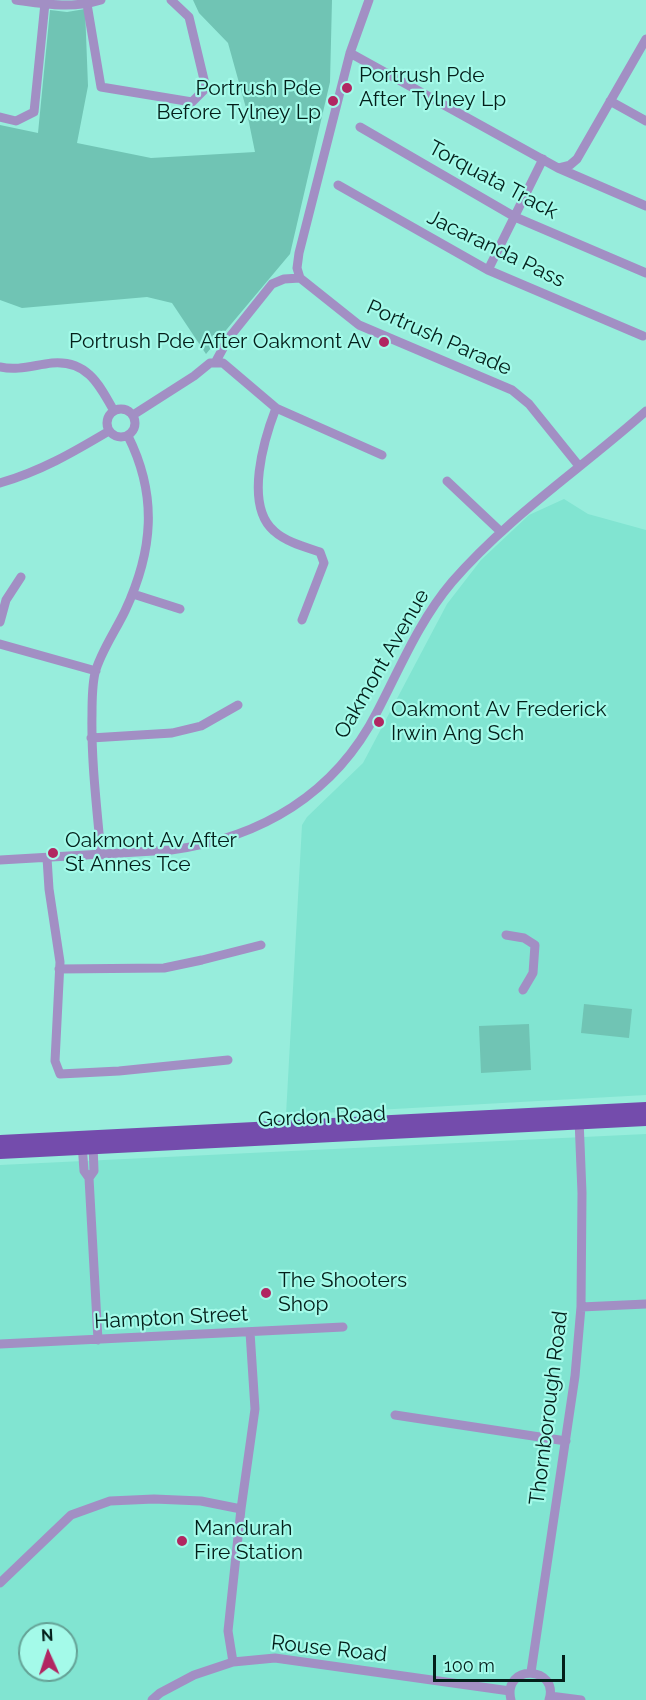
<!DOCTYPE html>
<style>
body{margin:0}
#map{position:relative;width:646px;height:1700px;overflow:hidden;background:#97eddc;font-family:Raleway,sans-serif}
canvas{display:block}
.north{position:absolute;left:18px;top:1622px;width:60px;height:60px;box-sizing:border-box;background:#a4fae9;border:2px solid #64a296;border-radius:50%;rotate:357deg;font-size:16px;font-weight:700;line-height:24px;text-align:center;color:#031f1a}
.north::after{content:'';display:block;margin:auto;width:21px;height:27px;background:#b12661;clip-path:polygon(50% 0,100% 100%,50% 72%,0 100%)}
.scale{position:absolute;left:433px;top:1655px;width:132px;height:27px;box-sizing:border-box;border:3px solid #031f1a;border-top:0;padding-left:8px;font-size:18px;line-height:21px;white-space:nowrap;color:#031f1a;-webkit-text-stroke:4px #a4fae9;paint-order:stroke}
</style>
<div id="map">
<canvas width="646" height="1700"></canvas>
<div class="north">N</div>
<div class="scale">100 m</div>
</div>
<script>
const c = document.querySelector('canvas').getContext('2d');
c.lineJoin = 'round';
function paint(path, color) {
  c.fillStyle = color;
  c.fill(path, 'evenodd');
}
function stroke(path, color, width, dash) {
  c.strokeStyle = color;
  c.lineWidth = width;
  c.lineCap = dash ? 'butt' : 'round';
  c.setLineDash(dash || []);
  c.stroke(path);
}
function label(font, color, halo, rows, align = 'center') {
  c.font = font + ' Raleway,sans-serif';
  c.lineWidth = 4.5;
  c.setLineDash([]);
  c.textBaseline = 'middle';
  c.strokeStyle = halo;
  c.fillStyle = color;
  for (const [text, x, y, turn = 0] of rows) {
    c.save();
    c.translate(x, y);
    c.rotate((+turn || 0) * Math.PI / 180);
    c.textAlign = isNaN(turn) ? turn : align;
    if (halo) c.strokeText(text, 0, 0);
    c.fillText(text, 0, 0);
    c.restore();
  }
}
const built = new Path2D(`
 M564,499l24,15 58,16v565l-360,20 16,-290 5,-8 56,-54 84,-159 34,-44 48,-45z
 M646,1134v566h-646v-535zM30,1634h36v36h-36z`);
const green = new Path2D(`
 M193,0h139l-2,82 -40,172 -84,100 -34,-51 -25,-6 -125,11 -22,-8v-175l38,8 12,-123 17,2 18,-3 3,77 -11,57 74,15 104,-6 -9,-44 -18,-65 -29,-30z
 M584,1004l48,5 -3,29 -48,-5z
 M529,1024l2,46 -50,3 -2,-47z`);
const minor = new Path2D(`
 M16,0c29,4 56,9 85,0
 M369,0l-19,53 -51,200 -2,15 3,10 59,47 153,65 17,14 50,62
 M87,4l14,83 91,15 14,-14 -17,-71 -18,-17
 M350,53l208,115 88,38
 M610,101l36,20
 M0,117l16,4 18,-9 11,-109
 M360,127l155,90 131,56
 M558,168l12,-3 7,-6 69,-120
 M338,185l150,85 155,66
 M488,270l55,-111
 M215,363l13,-24 44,-55 12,-5 16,-1
 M0,367c18,4 34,-2 52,-4 35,-3 47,21 62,48
 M276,408c-12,31 -32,97 -2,123 12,11 31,16 46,21l4,11 -22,57
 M107 423a14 14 0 1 1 28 0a14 14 0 1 1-28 0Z
 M133,415l61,-39 16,-13h13l53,45 106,47
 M447,481l53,50
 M0,483c41,-12 72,-30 109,-52
 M133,594l47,15
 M0,622l6,-22 15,-23
 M0,644l96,27
 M91,738l81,-5 29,-7 37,-21
 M101,855c-4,-47 -10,-94 -9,-141 0,-14 0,-28 3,-41 5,-20 21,-43 30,-62 28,-60 33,-115 3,-175
 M47,858l2,31 11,73 -5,99 5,13 59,-3 109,-11
 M0,860l171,-10c90,-12 164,-56 206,-138 23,-44 42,-91 75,-130 57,-66 129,-113 194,-171
 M506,935l18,3 11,7 -2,28 -10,17
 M59,969l105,-1 38,-8 59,-15
 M82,1143l2,28 5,7 9,162
 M89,1178l5,-7 -1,-27
 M581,1307l65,-3
 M0,1344l343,-17
 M395,1415l171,26
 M0,1583l71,-68 39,-14 44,-2 47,2 40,8
 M233,1662l-5,-31 13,-122 14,-100 -5,-77
 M531,1672l44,-296 6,-69 1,-114 -3,-74
 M550,1696l31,4
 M152,1700l8,-7 34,-18 39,-13 42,-4 235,33
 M511,1700c-9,-37 49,-34 38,0`);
const major = new Path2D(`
 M0,1141l646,-33
 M0,1153l646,-33`);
const markers = [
 [347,88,6,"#b12661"],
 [333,101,6,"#b12661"],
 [384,342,6,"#b12661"],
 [379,722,6,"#b12661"],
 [53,853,6,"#b12661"],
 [266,1293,6,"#b12661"],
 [182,1541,6,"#b12661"]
];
const poiNames = [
 ["Portrush Pde",359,76],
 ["After Tylney Lp",359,100],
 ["Portrush Pde",321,89,"right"],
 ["Before Tylney Lp",321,113,"right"],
 ["Portrush Pde After Oakmont Av",372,342,"right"],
 ["Oakmont Av Frederick",391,710],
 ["Irwin Ang Sch",391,734],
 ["Oakmont Av After",65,841],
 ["St Annes Tce",65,865],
 ["The Shooters",278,1281],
 ["Shop",278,1305],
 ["Mandurah",194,1529],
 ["Fire Station",194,1553]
];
const streetNames = [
 ["Torquata Track",493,180,28],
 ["Jacaranda Pass",496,249,26],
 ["Portrush Parade",439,338,24],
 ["Oakmont Avenue",382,664,-60],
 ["Gordon Road",322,1117,-3],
 ["Hampton Street",171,1318,-3],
 ["Thornborough Road",549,1408,-83],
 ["Rouse Road",329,1649,6]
];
paint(built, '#81e4d1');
paint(green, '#70c4b4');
stroke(minor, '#a28fc4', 9);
stroke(major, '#744cac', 12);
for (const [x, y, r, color] of markers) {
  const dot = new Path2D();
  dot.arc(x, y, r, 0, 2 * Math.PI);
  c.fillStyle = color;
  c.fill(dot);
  stroke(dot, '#a4fae9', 2);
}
label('21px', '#031f1a', '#a4fae9', poiNames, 'left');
label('21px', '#031f1a', '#a4fae9', streetNames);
</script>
